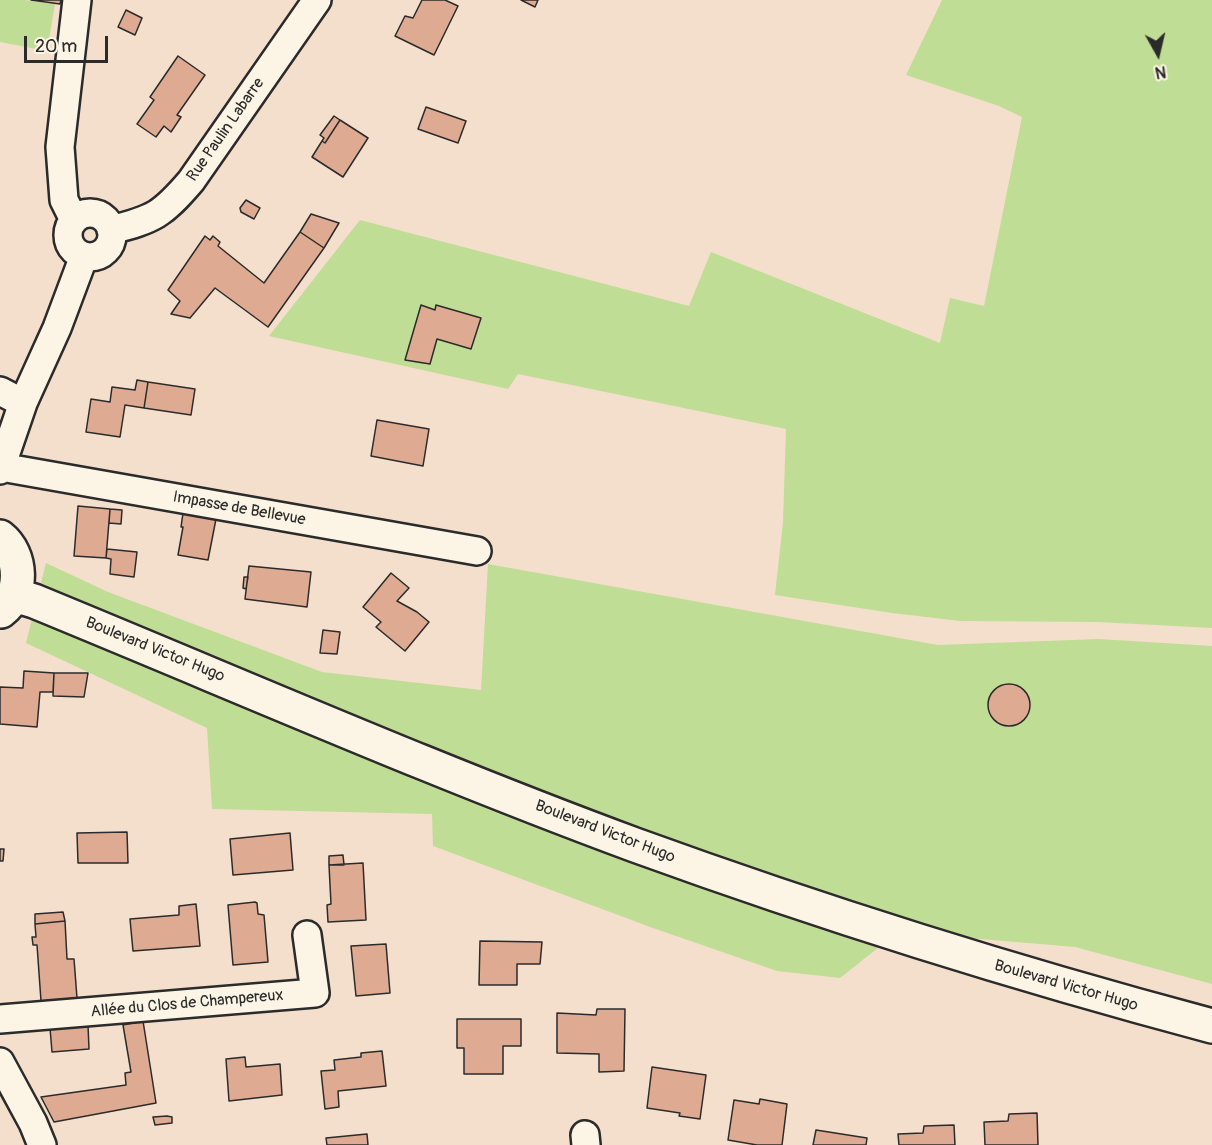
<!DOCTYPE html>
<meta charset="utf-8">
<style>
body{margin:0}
#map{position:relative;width:1212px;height:1145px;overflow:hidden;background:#f3dfcc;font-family:Pangolin,sans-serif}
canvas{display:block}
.north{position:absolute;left:1128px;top:24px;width:60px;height:60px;-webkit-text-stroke:4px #fcf5e5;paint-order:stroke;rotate:172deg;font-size:16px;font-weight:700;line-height:24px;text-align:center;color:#2b2b2b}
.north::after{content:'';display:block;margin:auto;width:21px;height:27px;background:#2b2b2b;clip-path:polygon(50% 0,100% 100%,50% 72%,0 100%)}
.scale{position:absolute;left:24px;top:36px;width:84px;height:27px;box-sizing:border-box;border:3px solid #2b2b2b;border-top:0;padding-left:8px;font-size:18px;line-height:21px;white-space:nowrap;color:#2b2b2b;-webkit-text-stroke:4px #fcf5e5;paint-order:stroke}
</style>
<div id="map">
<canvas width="1212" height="1145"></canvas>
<div class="north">N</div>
<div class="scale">20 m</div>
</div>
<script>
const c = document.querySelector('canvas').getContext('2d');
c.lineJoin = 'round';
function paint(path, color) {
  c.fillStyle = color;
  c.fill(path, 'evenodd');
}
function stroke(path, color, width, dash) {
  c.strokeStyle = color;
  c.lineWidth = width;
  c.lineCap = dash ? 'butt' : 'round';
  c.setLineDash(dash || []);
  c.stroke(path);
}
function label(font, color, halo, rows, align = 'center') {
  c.font = font + ' Pangolin,sans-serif';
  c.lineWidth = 4.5;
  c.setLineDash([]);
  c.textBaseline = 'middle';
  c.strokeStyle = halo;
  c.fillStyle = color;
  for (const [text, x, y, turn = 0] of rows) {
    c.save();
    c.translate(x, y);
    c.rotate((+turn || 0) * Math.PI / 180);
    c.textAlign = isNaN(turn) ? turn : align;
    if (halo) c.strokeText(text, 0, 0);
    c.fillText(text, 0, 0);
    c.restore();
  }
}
const green = new Path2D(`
 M0,0h24l31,4 -8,47 -47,-9z
 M942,0h270v628l-114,-6 -138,-1 -68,-8 -117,-18 8,-73 3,-93 -268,-55 -10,15 -239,-53 91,-116 329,86 22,-54 229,91 10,-45 34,8 38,-189 -23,-11 -93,-31z
 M46,563l62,29 214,80 159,18 7,-126 450,81 161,-6 113,7v338l-137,-37 -177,-15 -58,46 -63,-7 -124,-43 -220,-82 -1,-32 -220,-5 -5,-81 -181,-85z`);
const building = new Path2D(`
 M31,0h30l-1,4z
 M422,0h23l13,6 -24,49 -39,-19 10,-20 8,2z
 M521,0h17l-3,7z
 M126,10l16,8 -7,17 -17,-8z
 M178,56l27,19 -28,40 4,2 -10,15 -7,-6 -8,11 -19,-13 17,-24 -4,-3z
 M426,107l40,14 -8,22 -40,-14z
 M334,116l6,4 -15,23 -3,-2 2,-3 -4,-3z
 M340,120l28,18 -25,39 -31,-20 10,-16 3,2z
 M246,200l14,8 -6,11 -13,-7 -1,-4z
 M311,214l28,9 -15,25 -24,-16z
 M300,232l24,16 -56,79 -53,-39 -25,30 -19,-4 9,-13 -12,-11 37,-54 5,4 3,-4 7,6 -2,4 46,37z
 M421,305l14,5 1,-5 45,13 -10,31 -34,-10 -7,25 -25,-4z
 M137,380l11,2 -4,26 -19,-3 -5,32 -34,-5 5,-33 19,3 2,-15 23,3z
 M148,382l47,7 -4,26 -47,-7z
 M377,420l52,9 -6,37 -52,-10z
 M78,506l32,3 -4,49 -32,-2z
 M110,509l12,1 -1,14 -12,-1z
 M183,513l33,6 -8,41 -30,-5 5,-28h-2z
 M107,549l30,3 -3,25 -24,-3 1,-15 -5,-1z
 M249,566l62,6 -4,35 -62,-8z
 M391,573l18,15 -12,13 20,11 12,10 -24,29 -29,-24 5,-5 -18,-15z
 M244,577h4l-2,12 -3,-1z
 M323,630l17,2 -3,22 -17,-1z
 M24,671l30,2 -1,19h-13l-3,35 -37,-3v-37l23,1z
 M54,673h34l-4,24 -31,-1z
 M988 705a21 21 0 1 1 42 0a21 21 0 1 1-42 0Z
 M127,832l1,31h-50l-1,-30z
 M290,833l3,37 -60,5 -3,-36z
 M0,849h4l-1,12h-3z
 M343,855l1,10h-15v-9z
 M363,863l3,57 -38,2 -1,-17 4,-1 -2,-39z
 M255,902l2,1 1,11 6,1 4,47 -35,3 -5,-60z
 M196,904l4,42 -67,5 -3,-32 49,-4v-9z
 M63,912l2,9 -30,3v-10z
 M65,921l2,38h7l3,39 -36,3 -4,-56h-4l-1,-8h4l-1,-13z
 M480,941l62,1 -2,22h-23v21h-38z
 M386,944l4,49 -34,3 -5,-50z
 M597,1009h28l-1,62 -25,1v-18l-42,-1v-40l39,2z
 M457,1019h64v27h-18v28h-39v-26h-7z
 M143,1021l13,82 -102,19 -13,-25 85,-12 -1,-12 6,-1 -8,-47z
 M88,1025l1,24 -37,3 -2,-24z
 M382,1051l4,35 -48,5 1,16 -14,2 -4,-38 14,-1 -1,-10 27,-3v-4z
 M245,1057l1,10 34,-3 2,31 -53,6 -3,-42z
 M652,1067l54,8 -6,44 -21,-3 1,-3 -33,-5z
 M760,1099l27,5 -5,41h-25l-29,-5 6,-40 25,4z
 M1037,1113l1,32h-53l-1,-23 24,-1 1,-7z
 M167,1116l5,1v6l-17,2 -2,-8z
 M954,1125l1,20h-56l-1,-11 25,-1 1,-7z
 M816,1130l51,8 -1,7h-53z
 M367,1134l1,11h-41l-1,-7z`);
const minor = new Path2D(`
 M68 235a22 22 0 1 1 44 0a22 22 0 1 1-44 0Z
 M74,220l-10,-20 -4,-53 17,-147
 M111,230c43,-11 51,-15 80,-49l126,-181
 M0,391l23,12
 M1,467l476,84
 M0,470l23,-67 34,-75 27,-72
 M0,1019l315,-26 -8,-58
 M0,1062l33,61 9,22
 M585,1135l1,10`);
const major = new Path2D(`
 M0,537c22,17 24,57 1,74
 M14,595l20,6c200,82 398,169 601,244 190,69 382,129 577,181`);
const streetNames = [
 ["Rue Paulin Labarre",226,130,-55],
 ["Impasse de Bellevue",239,509,10],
 ["Boulevard Victor Hugo",155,650,22],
 ["Boulevard Victor Hugo",605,832,21],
 ["Boulevard Victor Hugo",1066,986,16],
 ["Allée du Clos de Champereux",187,1004,-5]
];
paint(green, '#c0dd95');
paint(building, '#deab92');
stroke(building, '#2b2b2b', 1.5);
stroke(minor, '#2b2b2b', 32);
stroke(major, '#2b2b2b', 38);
stroke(minor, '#fcf5e5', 27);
stroke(major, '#fcf5e5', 33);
label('16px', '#2b2b2b', '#fcf5e5', streetNames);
</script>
